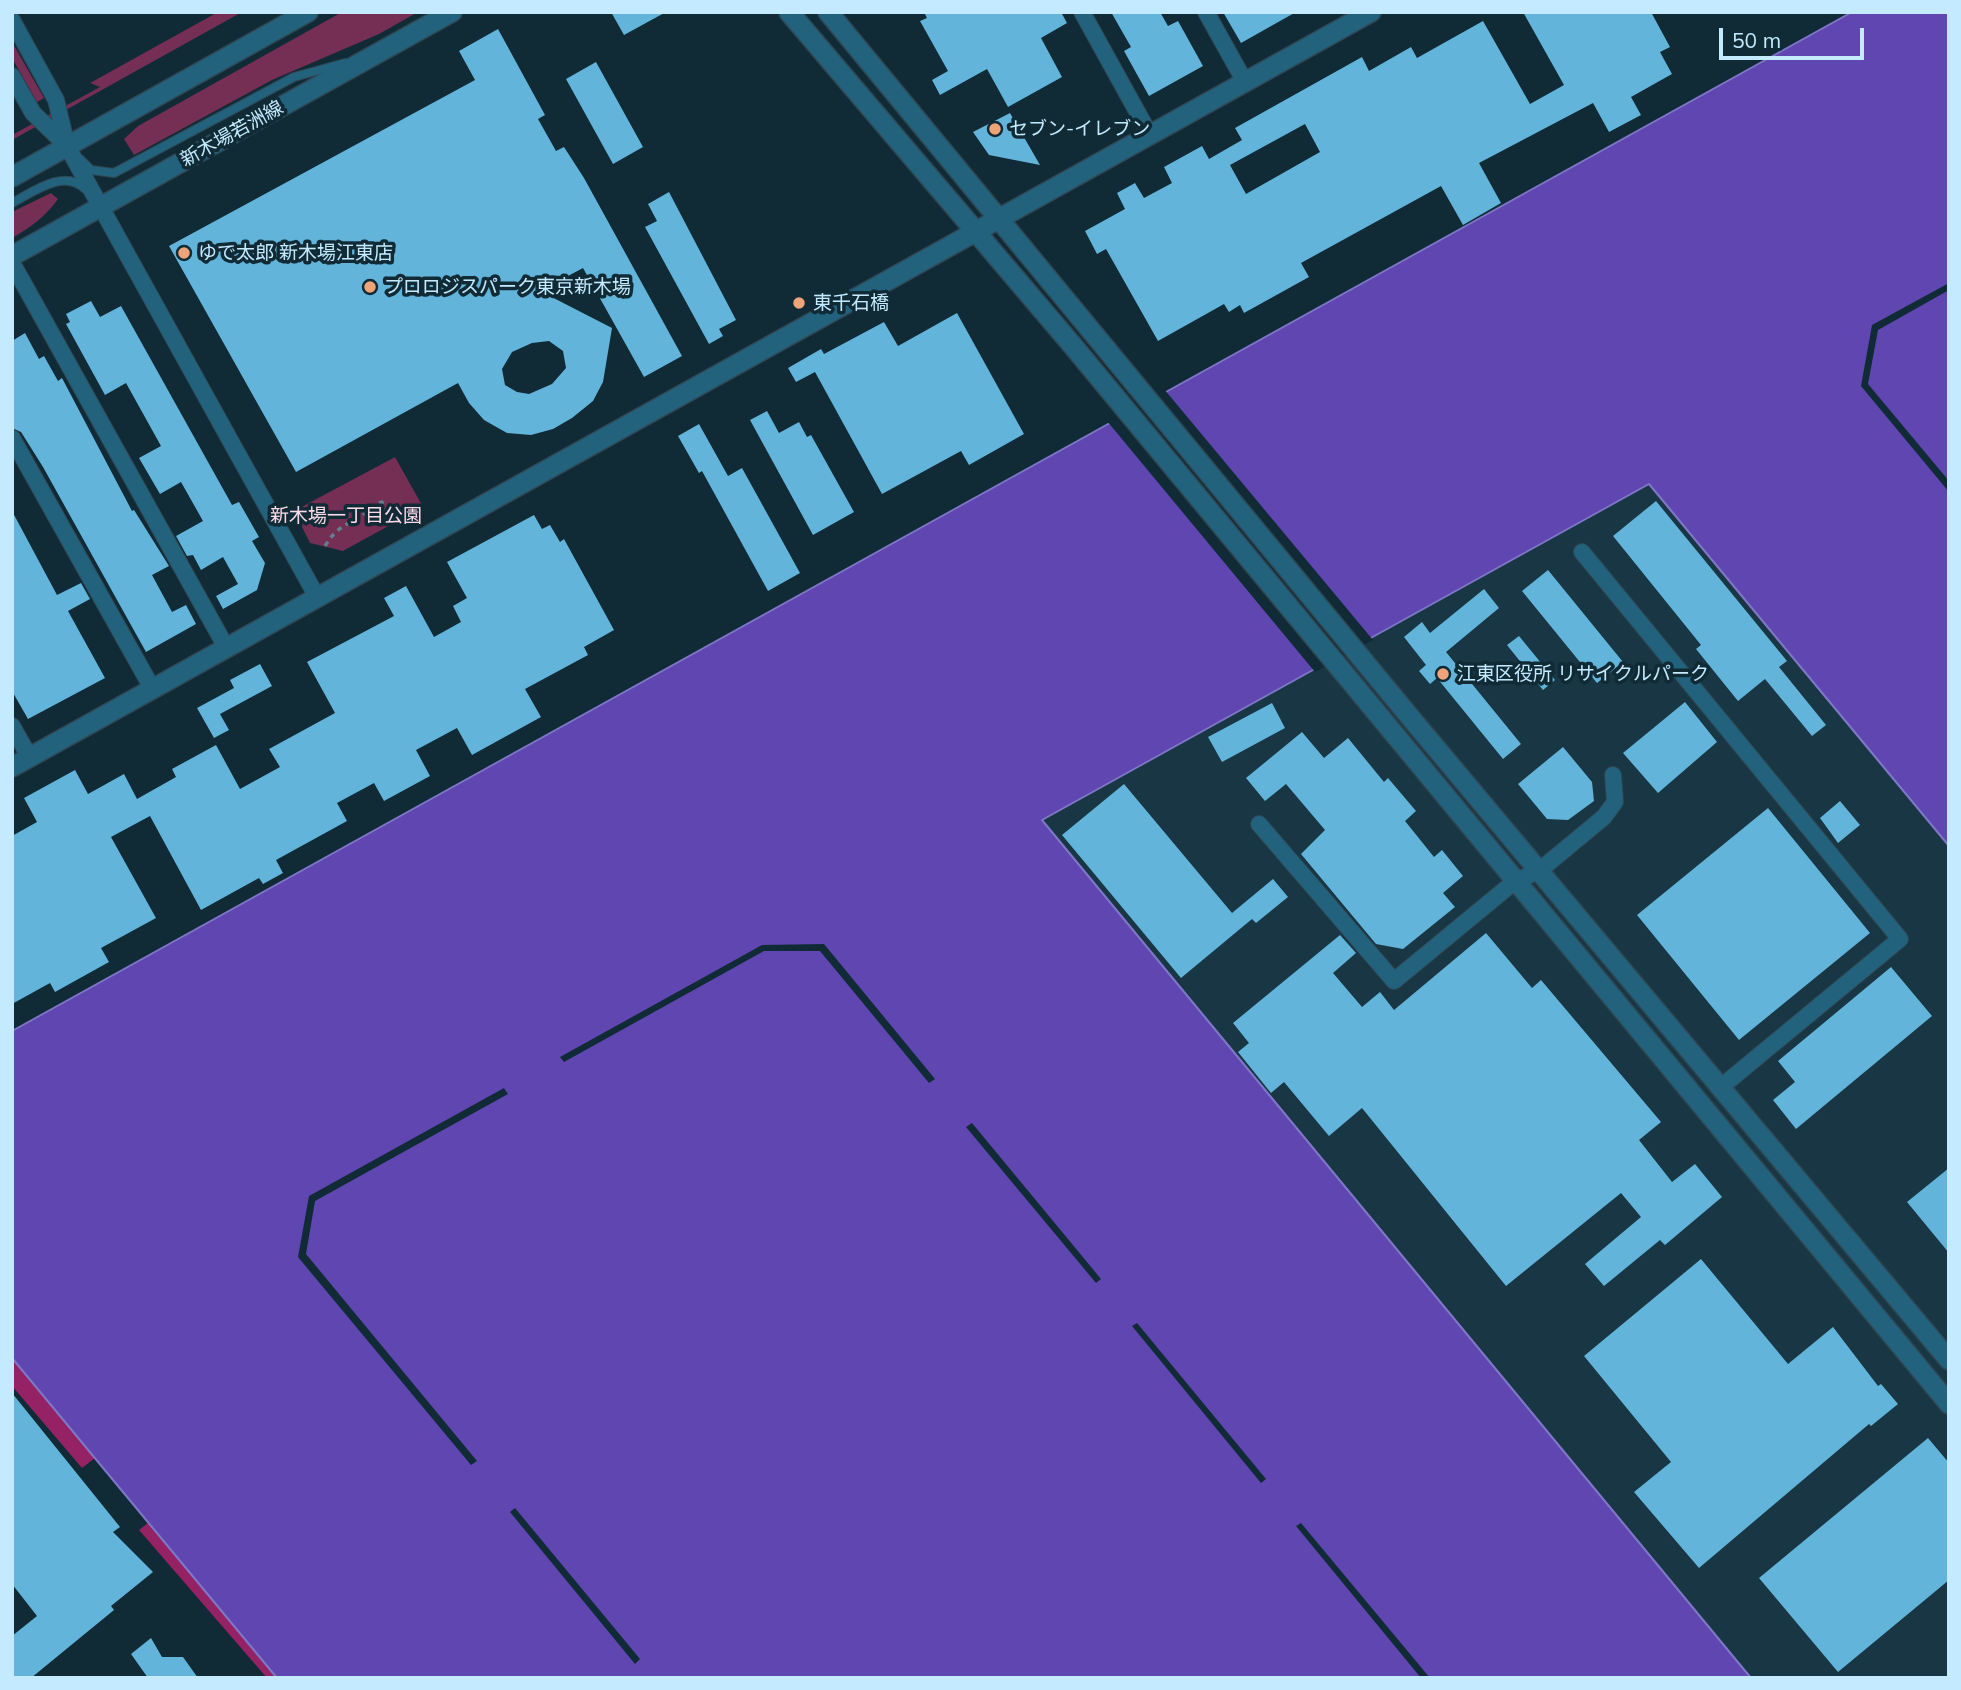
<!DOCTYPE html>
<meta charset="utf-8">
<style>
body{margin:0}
#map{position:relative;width:1961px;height:1690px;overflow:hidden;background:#102a36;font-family:Mulish,sans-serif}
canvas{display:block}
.frame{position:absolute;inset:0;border:14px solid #c3eafe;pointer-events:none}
.scale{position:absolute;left:1719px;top:28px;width:145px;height:32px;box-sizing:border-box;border:4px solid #c3eafe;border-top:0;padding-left:9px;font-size:21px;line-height:24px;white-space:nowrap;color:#c3eafe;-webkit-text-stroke:5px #102a36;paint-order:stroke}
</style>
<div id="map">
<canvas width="1961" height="1690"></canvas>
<div class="frame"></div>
<div class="scale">50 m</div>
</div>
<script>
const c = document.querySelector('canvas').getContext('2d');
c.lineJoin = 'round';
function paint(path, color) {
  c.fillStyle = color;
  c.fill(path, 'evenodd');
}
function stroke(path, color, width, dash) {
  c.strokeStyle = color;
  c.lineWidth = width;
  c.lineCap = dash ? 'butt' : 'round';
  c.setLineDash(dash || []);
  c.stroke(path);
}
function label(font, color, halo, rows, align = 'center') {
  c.font = font + ' Mulish,"Noto Sans JP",sans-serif';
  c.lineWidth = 7;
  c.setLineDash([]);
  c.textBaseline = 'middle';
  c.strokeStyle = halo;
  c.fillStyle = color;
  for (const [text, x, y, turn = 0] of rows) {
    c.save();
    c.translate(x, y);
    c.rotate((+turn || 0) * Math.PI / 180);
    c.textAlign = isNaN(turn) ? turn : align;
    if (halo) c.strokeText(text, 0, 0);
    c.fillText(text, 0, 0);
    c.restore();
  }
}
const built = new Path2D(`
 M1649,483l300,363v832h-198l-709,-858z`);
const green = new Path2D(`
 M218,12h24l-230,128v-5l88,-48 -10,-4z
 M342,12h76l-39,22 -107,46 -138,75 -10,-16 14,-13z
 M12,42l32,56 -7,4 -25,-44z
 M51,193l7,6c-12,17 -28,29 -46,39v-26z
 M395,457l28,50 -80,44 -33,-8 -16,-32z`);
const forest = new Path2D(`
 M12,1358l83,100 -13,10 -70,-82z
 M149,1522l128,156h-10l-128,-148z`);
const water = new Path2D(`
 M1852,12h97v834l-300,-362 -607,336 709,858h-1474l-265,-320v-327z`);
const pier = new Path2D(`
 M1949,283v7l-71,40 -10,54 81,97v11l-88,-106 11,-61z
 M1164,389l209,251 -58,32 -208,-251z
 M824,944l111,135 -6,4 -109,-132h-56l-200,111 -4,-5 202,-112z
 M504,1088l4,6 -193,107 -9,53 171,207 -6,4 -173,-208 11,-61z
 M972,1123l129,156 -5,4 -130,-156z
 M1137,1323l129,156 -5,4 -129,-157z
 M515,1508l125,151 -5,5 -125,-152z
 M1301,1523l129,155h-9l-125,-152z`);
const building = new Path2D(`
 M611,12h55l-42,23z
 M924,12h137l6,11 -26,15 21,39 -54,30 -21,-38 -47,26 -8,-15 16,-9 -28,-50 7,-3z
 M1111,12h49l8,14 10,-5 25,45 -54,30 -25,-45 7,-4z
 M1223,12h73l-55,31z
 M1523,12h128l19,35 -10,5 12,22 -41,23 10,18 -32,17 -16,-29 -114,60 22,40 -38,22 -22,-39 -140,77 8,14 -65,36 -4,-8 -11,7 -5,-8 -66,37 -52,-92 -9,5 -12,-23 40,-22 -8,-16 18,-10 9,15 28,-15 -8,-16 38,-21 7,13 33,-19 -7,-12 127,-71 7,14 42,-24 6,11 66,-37 47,83 34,-19zM1305,124l15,28 -74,42 -16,-29z
 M498,29l47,86 -7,4 18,32 8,-4 20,31 98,178 -38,21 -61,-109 -43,23 72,37 -9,54 -10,19 -21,17 -19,11 -22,6 -24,-2 -23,-13 -15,-17 -11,-20 -162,89 -127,-226 306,-166 -16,-29zM549,341l14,10 3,17 -14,16 -23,10 -12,-2 -12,-7 -3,-16 10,-17 20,-9z
 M596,62l47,85 -30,17 -47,-85z
 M1010,113l30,52 -51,-10 -16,-23z
 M669,192l67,128 -17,9 4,7 -14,8 -64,-117 12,-6 -9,-17z
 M91,301l9,16 21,-11 111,199 7,-3 20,35 -7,4 13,22 -8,27 -34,19 -7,-13 22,-12 -15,-27 -22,13 -8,-15 -6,1 -11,-20 27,-15 -22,-39 -21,12 -21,-36 22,-12 -35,-63 -21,12 -39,-71 4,-2 -4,-8z
 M957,313l67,121 -55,31 -8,-14 -79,43 -67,-122 -19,10 -8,-14 33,-19 3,5 60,-32 14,24z
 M25,333l14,26 5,-3 14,25 4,-3 70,133 2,-1 35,56 -17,9 20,37 14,-7 10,19 -50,28 -103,-185 -22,-35 -9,-4v-87z
 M767,411l12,22 20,-11 8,15 4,-2 43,77 -41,23 -63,-115z
 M699,424l29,52 14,-8 58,105 -32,18 -66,-120 -3,2 -21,-37z
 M1656,501l131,160 -8,6 47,58 -14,11 -47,-57 -27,22 -42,-52 5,-4 -88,-109z
 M12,511l45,84 24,-12 9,16 -22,12 37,67 -77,41 -16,-28z
 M534,515l8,14 8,-4 10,17 4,-3 50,91 -30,17 4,8 -63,34 16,28 -69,38 -15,-27 -41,22 14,26 -46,25 -10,-18 -37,20 10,18 -71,39 7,13 -20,11 -4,-6 -58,32 -51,-94 -39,21 45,81 -55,30 8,14 -54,30 -5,-9 -38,21v-168l25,-14 -13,-24 51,-28 13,24 36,-20 13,25 39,-22 -4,-8 44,-24 24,44 40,-22 -11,-18 66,-36 -28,-51 87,-46 -10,-18 22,-12 28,51 27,-15 -8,-16 14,-8 -20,-36z
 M1548,570l75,92 -26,21 -75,-92z
 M1484,589l15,19 -53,44 75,92 -18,15 -66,-81 -7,6 -11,-13 7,-6 -22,-28 18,-15 8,11z
 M1519,636l36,44 -12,10 -36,-45z
 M260,664l12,22 -52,28 9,16 -15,8 -17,-30 37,-20 -4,-8z
 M1685,702l32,40 -59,51 -35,-40z
 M1272,703l13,25 -63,34 -14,-25z
 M1302,732l22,26 24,-20 36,44 4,-4 28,33 -11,10 29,36 8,-7 21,26 -20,17 12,14 -52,42 -27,-5 -75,-90 24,-24 -39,-46 -21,17 -19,-23z
 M1563,747l29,35 2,19 -26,19 -21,-1 -29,-35z
 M1124,784l108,129 41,-34 15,18 -32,26 -4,-4 -71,59 -119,-143z
 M1840,801l20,24 -22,18 -18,-25z
 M1768,808l102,125 -131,107 -102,-125z
 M1486,933l46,55 9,-8 120,142 -22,18 33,42 23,-18 27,33 -57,48 -5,-5 -56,46 -19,-22 56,-47 -20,-24 -115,93 -144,-178 -33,28 -45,-54 -13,11 -33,-41 11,-9 -16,-20 107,-88 16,18 -23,20 29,34 18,-15 14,18z
 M1891,967l41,49 -136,113 -23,-29 22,-18 -17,-21z
 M1949,1168v85l-42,-51z
 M1701,1259l87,105 45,-37 45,59 3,-2 17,20 -27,22 -2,-2 -170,144 -65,-76 37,-30 -87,-106z
 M12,1393l108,134 -7,5 40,40 -42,34 3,4 -83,68h-19v-42l25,-20 -25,-32z
 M1928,1438l21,25v117l-111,92 -79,-94z
 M151,1638l11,19h21l15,21h-50l-17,-24z`);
const path = new Path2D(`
 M325,546c13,-21 20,-19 39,-32 7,-5 10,-10 18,-12l9,22`);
const service = new Path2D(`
 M80,159l11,11 23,3 180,-96 51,-14
 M12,203c21,-11 52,-35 73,-14`);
const minor = new Path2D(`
 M1082,12l68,123
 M1206,12l39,70
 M12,20l44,80 11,46 250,451
 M12,76l21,37 34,33
 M12,263l214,384
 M12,438l140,250
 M1582,552l318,387 -179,148
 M12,726l18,32
 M1259,824l135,157 120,-99 26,-12 64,-53 11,-15 -2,-27`);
const tertiary = new Path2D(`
 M789,12l284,334 876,1058
 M828,12l582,705 539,643
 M12,177l296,-165
 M12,256l440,-244
 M12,767l1359,-755`);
const markers = [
 [995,129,7,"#efa378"],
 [184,253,7,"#efa378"],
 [370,287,7,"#efa378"],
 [799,303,7,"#efa378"],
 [1443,674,7,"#efa378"]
];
const poiNames = [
 ["セブン-イレブン",1009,129],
 ["ゆで太郎 新木場江東店",198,253],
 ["プロロジスパーク東京新木場",384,287],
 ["東千石橋",813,303],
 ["江東区役所 リサイクルパーク",1457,674]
];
const streetNames = [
 ["新木場若洲線",232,134,-29]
];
const parkNames = [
 ["新木場一丁目公園",346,516]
];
paint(built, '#183643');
paint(green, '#752e54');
paint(forest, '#942264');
paint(water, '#6046b1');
stroke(water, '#7e77c8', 2);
paint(pier, '#102a36');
paint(building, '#63b4da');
stroke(service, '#2f4653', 10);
stroke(minor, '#2f4653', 18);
stroke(tertiary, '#2f4653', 22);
stroke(path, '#5f7f8e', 3.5, [5, 5]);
stroke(service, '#22627d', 8);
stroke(minor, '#22627d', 16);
stroke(tertiary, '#22627d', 19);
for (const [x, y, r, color] of markers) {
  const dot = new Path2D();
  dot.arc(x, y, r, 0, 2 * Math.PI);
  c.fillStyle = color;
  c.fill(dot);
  stroke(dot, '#102a36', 2.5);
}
label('19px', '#c3eafe', '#102a36', poiNames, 'left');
label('19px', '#c3eafe', '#102a36', streetNames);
label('19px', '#fadbe8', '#102a36', parkNames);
</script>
